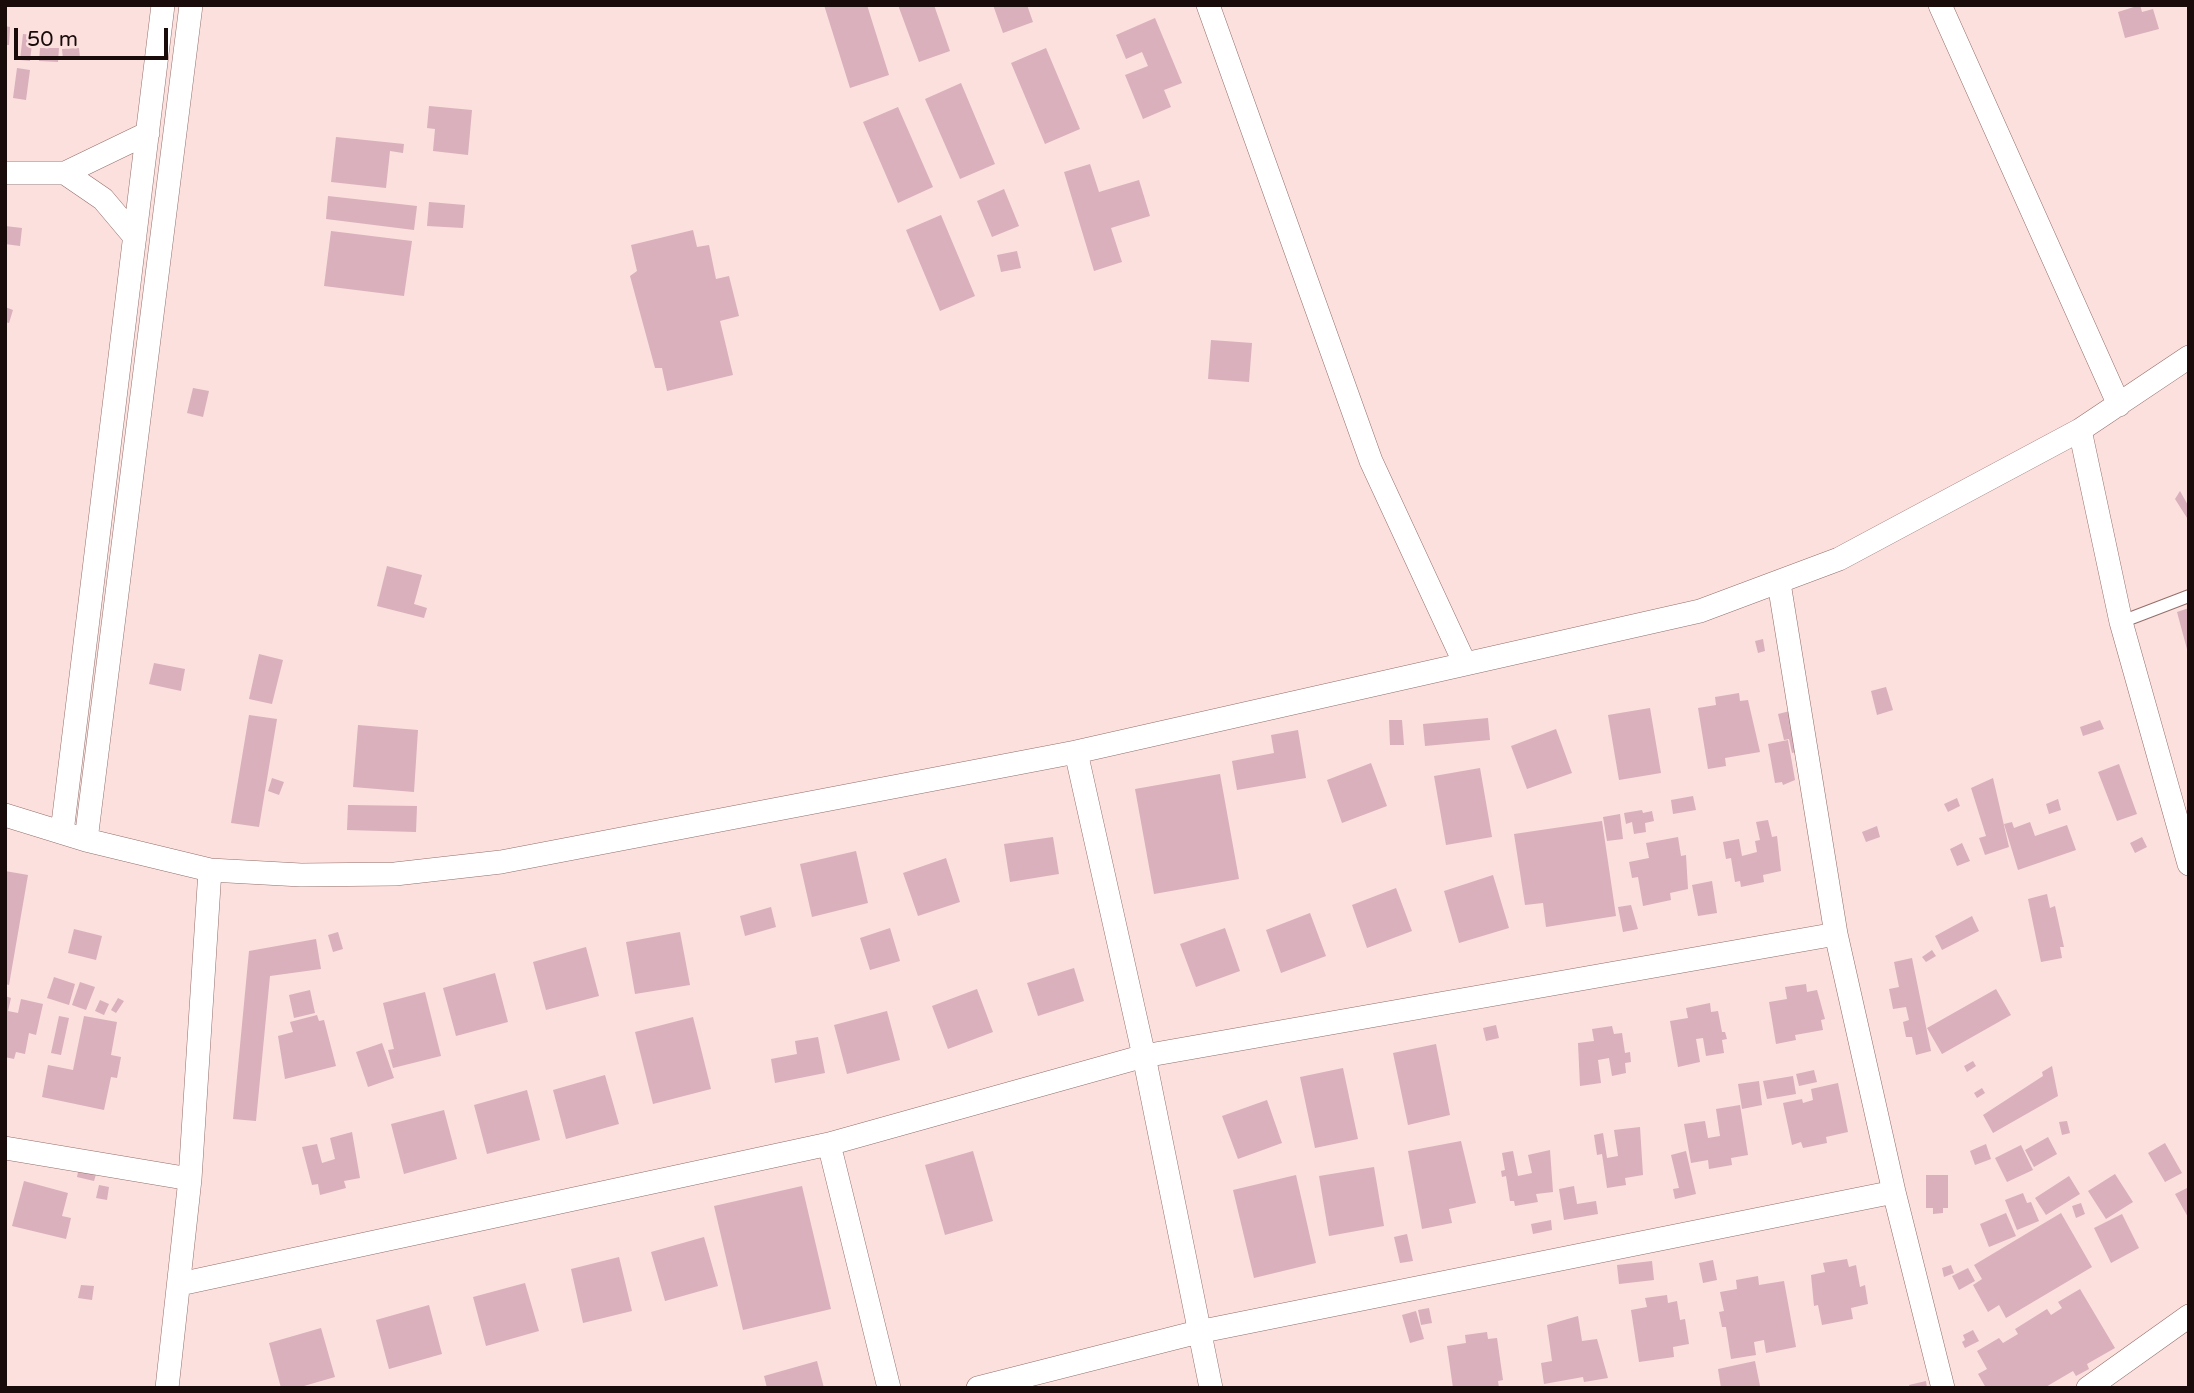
<!DOCTYPE html>
<style>
body{margin:0}
#map{position:relative;width:2194px;height:1393px;overflow:hidden;background:#fbe0de;font-family:"Varela Round",sans-serif}
canvas{display:block}
.frame{position:absolute;inset:0;border:7px solid #190b0a;pointer-events:none}
.scale{position:absolute;left:14px;top:28px;width:154px;height:32px;box-sizing:border-box;border:4px solid #190b0a;border-top:0;padding-left:9px;font-size:21px;line-height:24px;white-space:nowrap;color:#190b0a;-webkit-text-stroke:5px #fbe0de;paint-order:stroke}
</style>
<div id="map">
<canvas width="2194" height="1393"></canvas>
<div class="frame"></div>
<div class="scale">50 m</div>
</div>
<script>
const c = document.querySelector('canvas').getContext('2d');
c.lineJoin = 'round';
function paint(path, color) {
  c.fillStyle = color;
  c.fill(path, 'evenodd');
}
function stroke(path, color, width, dash) {
  c.strokeStyle = color;
  c.lineWidth = width;
  c.lineCap = dash ? 'butt' : 'round';
  c.setLineDash(dash || []);
  c.stroke(path);
}
const building = new Path2D(`
 M824,5h43l22,70 -39,13z
 M898,5h36l16,46 -31,11z
 M993,5h34l6,17 -30,11z
 M2140,5l2,7 11,-3 6,20 -34,9 -7,-26z
 M1155,18l27,65 -18,7 7,17 -28,12 -18,-44 23,-9 -6,-14 -16,7 -10,-24z
 M5,26l5,1 -1,18h-4z
 M23,34l10,1 -3,26 -10,-1z
 M40,48h19l-1,14 -19,-1z
 M79,48l1,10 -17,2 -1,-11z
 M1046,48l34,81 -35,15 -34,-81z
 M17,68l13,2 -4,30 -13,-2z
 M961,83l34,81 -35,15 -35,-80z
 M429,106l43,4 -4,45 -35,-4 2,-22 -8,-1z
 M898,107l35,80 -35,16 -35,-81z
 M336,137l68,7 -1,9 -13,-2 -4,37 -55,-6z
 M1090,164l9,28 40,-12 11,36 -39,12 11,34 -28,9 -30,-99z
 M1004,189l15,37 -27,11 -15,-36z
 M328,196l89,10 -3,24 -88,-11z
 M429,202l36,3 -2,23 -36,-2z
 M941,215l34,81 -35,15 -34,-81z
 M5,226l17,2 -2,18 -15,-2z
 M693,230l4,17 12,-2 7,34 13,-3 10,40 -19,5 13,54 -66,16 -5,-23h-7l-25,-92 7,-5 -6,-26z
 M331,231l81,10 -8,55 -80,-10z
 M1017,251l4,17 -20,4 -4,-17z
 M5,307l8,3 -4,13 -4,-1z
 M1211,340l41,3 -3,39 -41,-3z
 M193,388l16,3 -6,26 -16,-4z
 M2180,491l9,16v14l-14,-22z
 M387,566l35,9 -8,29 13,4 -3,10 -47,-12z
 M2189,608v45h-1l-11,-41z
 M1763,639l2,12 -7,2 -3,-12z
 M259,654l24,6 -11,44 -23,-5z
 M154,663l31,6 -4,22 -32,-7z
 M1886,687l7,23 -16,5 -6,-24z
 M1739,693l1,8 8,-1 12,52 -35,6 1,8 -18,3 -10,-61 18,-3 -1,-8z
 M1650,708l11,65 -42,7 -11,-65z
 M1790,711l10,40 -8,2 -3,-14 -5,1 -6,-26z
 M249,715l28,4 -18,108 -28,-4z
 M1488,718l2,22 -65,6 -2,-22z
 M1389,720h13l2,25h-14z
 M2100,720l4,9 -21,7 -3,-9z
 M358,725l60,5 -4,62 -61,-5z
 M1556,729l16,44 -45,16 -16,-43z
 M1298,730l8,48 -69,12 -5,-29 42,-8 -3,-18z
 M1788,740l7,40 -12,5 -1,-3 -7,1 -7,-39z
 M1371,763l16,43 -45,17 -15,-43z
 M2119,764l18,50 -20,7 -19,-49z
 M1480,768l12,69 -46,8 -12,-69z
 M1220,774l19,105 -85,15 -19,-105z
 M272,778l12,4 -5,13 -11,-4z
 M1993,778l16,69 -24,8 -6,-17 7,-2 -15,-48z
 M1693,796l3,14 -23,4 -2,-14z
 M1957,798l3,8 -12,6 -4,-8z
 M2058,799l3,11 -12,4 -3,-10z
 M348,805l69,1 -1,26 -69,-2z
 M1642,810l1,3 9,-2 2,10 -9,2 1,9 -12,2 -2,-12 -6,2 -2,-11z
 M1620,814l3,25 -16,2 -4,-24z
 M1768,820l4,17 5,-1 4,35 -18,4 1,7 -23,5 -1,-6 -5,1 -4,-24 -5,1 -3,-17 16,-3 3,17 15,-4 -2,-11 5,-1 -4,-18z
 M1602,821l14,95 -70,11 -3,-24 -18,2 -11,-71z
 M2012,822l2,6 16,-6 5,14 32,-11 9,25 -58,20 -14,-46z
 M1877,826l3,11 -14,5 -4,-10z
 M1053,837l6,37 -49,8 -6,-38z
 M1678,837l3,19 5,-1 2,34 -18,4 1,7 -28,6 -5,-29 -6,1 -3,-16 20,-4 -3,-15z
 M2142,837l5,10 -12,6 -5,-10z
 M1962,843l8,18 -13,5 -7,-17z
 M856,851l12,52 -56,14 -12,-53z
 M946,858l14,44 -42,14 -15,-43z
 M5,871l23,4 -19,110 -4,-1z
 M1493,875l16,53 -50,15 -15,-52z
 M1712,881l5,32 -19,3 -6,-31z
 M1396,888l16,43 -45,17 -15,-43z
 M2047,894l3,14 5,-2 9,41h-4l2,11 -21,4 -13,-63z
 M1631,905l7,24 -15,3 -5,-25z
 M771,907l5,20 -31,9 -5,-20z
 M1310,913l16,43 -45,17 -15,-43z
 M1972,916l7,15 -37,19 -7,-14z
 M890,928l10,33 -30,9 -10,-32z
 M1225,928l15,43 -44,16 -16,-43z
 M74,929l28,7 -6,24 -28,-7z
 M338,932l5,17 -10,3 -5,-17z
 M680,932l10,53 -55,9 -9,-52z
 M316,939l5,30 -51,7 -14,145 -23,-2 16,-168z
 M586,947l13,49 -53,14 -13,-48z
 M1932,950l4,6 -10,6 -4,-5z
 M1912,958l19,93 -15,4 -4,-18h-6l-3,-15 6,-2 -3,-13 -13,2 -4,-20 10,-2 -5,-25z
 M1074,968l10,33 -46,15 -11,-33z
 M495,973l13,49 -52,14 -13,-48z
 M54,977l21,7 -6,21 -22,-7z
 M80,982l15,5 -9,23 -14,-5z
 M1806,984l1,8 10,-2 8,29 -4,1 2,10 -28,5 1,5 -20,4 -7,-42 18,-3 -2,-12z
 M977,989l16,43 -45,17 -16,-43z
 M1996,989l15,26 -69,39 -15,-26z
 M310,990l5,23 -21,5 -5,-23z
 M425,992l16,64 -48,12 -5,-18 6,-1 -11,-46z
 M5,996l6,2 -3,13 10,2 3,-14 22,5 -7,31 -7,-2 -4,21 -9,-2 -2,7 -9,-2z
 M118,998l6,3 -8,12 -5,-3z
 M100,1000l9,4 -5,11 -9,-4z
 M1710,1003l1,9 7,-1 4,21h3l2,7 -5,1 2,13 -18,3 -3,-18 -7,1 4,23 -22,5 -8,-46 18,-3 -2,-10z
 M887,1011l13,49 -53,14 -13,-49z
 M317,1015l2,6 5,-1 12,46 -51,13 -7,-43 15,-4 -3,-10z
 M59,1016l10,2 -8,37 -10,-2z
 M84,1016l33,6 -6,33 10,2 -4,21 -6,-1 -7,33 -62,-13 6,-32 25,5z
 M693,1017l18,72 -58,15 -18,-72z
 M1496,1025l3,13 -13,3 -3,-13z
 M1612,1026l2,8 8,-1 3,20 5,-1 1,10 -6,1 1,10 -14,3 -3,-18 -11,2 3,23 -21,3 -2,-43 16,-2 -2,-12z
 M818,1037l7,36 -50,10 -4,-24 26,-5 -2,-13z
 M382,1043l12,35 -26,9 -12,-35z
 M1436,1044l14,71 -42,10 -15,-72z
 M1973,1061l3,5 -9,6 -3,-6z
 M2052,1066l6,30 -65,37 -10,-18 60,-39 -1,-4z
 M1343,1068l15,71 -43,9 -15,-71z
 M1814,1070l3,12 -18,4 -3,-12z
 M605,1075l14,49 -53,15 -13,-49z
 M1793,1076l3,18 -29,5 -4,-18z
 M1759,1081l3,24 -20,4 -4,-25z
 M1838,1083l10,49 -22,5 1,6 -24,5 -2,-6 -9,3 -9,-42 19,-4 1,4 10,-3 -2,-11z
 M1982,1088l3,5 -8,5 -3,-5z
 M527,1090l13,50 -53,14 -13,-49z
 M1267,1100l15,43 -44,16 -16,-43z
 M1740,1105l8,50 -17,3 1,7 -23,4 -1,-9 -17,3 -7,-39 21,-3 3,17 12,-2 -4,-27z
 M444,1110l13,49 -53,15 -13,-50z
 M2067,1121l3,12 -8,2 -3,-13z
 M1640,1127l3,48 -18,3 1,7 -19,3 -5,-34 -5,1 -3,-20 9,-2 4,25 11,-2 -4,-26z
 M352,1132l8,46 -16,3 2,7 -26,7 -2,-11 -6,1 -10,-38 15,-3 5,19 13,-4 -5,-21z
 M2048,1137l9,17 -23,13 -9,-17z
 M1461,1141l15,62 -27,6 3,14 -30,6 -14,-78z
 M2165,1143l17,30 -17,9 -17,-29z
 M1986,1144l5,15 -16,6 -5,-14z
 M2021,1145l12,25 -26,12 -12,-24z
 M1550,1150l3,42 -17,2 2,8 -23,4 -1,-5h-4l-4,-25 -4,1 -1,-6 4,-1 -3,-17 11,-2 5,25 14,-3 -4,-18z
 M973,1151l20,70 -48,14 -20,-70z
 M1686,1151l10,43 -21,5 -2,-10 6,-1 -8,-33z
 M79,1167l18,4 -3,10 -17,-4z
 M1374,1167l10,59 -55,10 -10,-60z
 M2115,1174l18,28 -27,17 -18,-28z
 M1296,1175l20,88 -62,15 -21,-88z
 M1926,1175h22v33h-5v5l-10,1v-6h-7z
 M2069,1176l11,18 -34,21 -11,-17z
 M24,1181l44,12 -6,23 9,2 -5,21 -54,-13z
 M99,1185l10,2 -2,13 -11,-2z
 M802,1186l29,123 -88,21 -29,-124z
 M1574,1186l3,18 19,-3 2,13 -34,6 -5,-31z
 M2189,1187v32l-14,-25z
 M2023,1193l4,10 4,-1 8,19 -22,9 -12,-30z
 M2081,1203l4,11 -9,4 -4,-12z
 M2006,1213l10,23 -27,11 -9,-23z
 M2061,1213l31,54 -86,51 -7,-13 -11,7 -15,-27 9,-6 -8,-14z
 M2122,1214l17,34 -28,15 -17,-35z
 M1551,1220l1,10 -19,4 -2,-10z
 M1407,1234l6,27 -13,2 -6,-26z
 M704,1237l14,49 -53,15 -14,-49z
 M619,1257l13,54 -49,12 -12,-54z
 M1847,1259l2,8 7,-2 4,22 5,-2 3,19 -17,4 2,11 -31,6 -4,-20 -4,1 -3,-31 14,-3 -2,-9z
 M1713,1260l4,20 -14,3 -4,-20z
 M1652,1261l2,19 -35,4 -2,-19z
 M1951,1265l3,8 -10,4 -2,-9z
 M1968,1268l7,13 -16,9 -7,-14z
 M1758,1276l1,9 25,-4 12,66 -30,6 -2,-13 -10,2 2,13 -25,4 -5,-32h-4l-3,-15 5,-1 -4,-19 17,-3 -1,-9z
 M525,1283l14,48 -53,15 -13,-49z
 M81,1285l13,1 -2,14 -14,-2z
 M2080,1289l35,59 -28,16 2,5 -13,7 -3,-5 -29,17h-58l-8,-14 9,-5 -10,-18 22,-13 4,5 15,-9 -3,-5 32,-20 4,6 11,-7 -4,-6z
 M1667,1295l1,8 9,-2 3,19 5,-1 4,25 -16,3 1,10 -35,5 -8,-52 16,-3 -2,-9z
 M429,1305l13,49 -53,15 -13,-49z
 M1429,1308l3,15 -11,2 -3,-15z
 M1416,1311l8,28 -14,4 -8,-28z
 M1578,1316l4,25 15,-2 11,39 -24,4 -1,-5 -39,7 -3,-21 11,-2 -5,-36z
 M321,1328l14,49 -38,11h-16l-12,-45z
 M1973,1330l6,11 -14,7 -3,-6 3,-2 -2,-5z
 M1487,1332l1,7 9,-1 6,42 -5,1 1,7h-46l-6,-42 19,-3 -1,-8z
 M817,1361l7,27h-57l-3,-12z
 M1755,1361l5,25 -39,2 -3,-19z
 M1926,1381l1,7h-17l-1,-3z`);
const service = new Path2D(`
 M2121,622l68,-26`);
const minor = new Path2D(`
 M1208,5l163,456 94,203
 M1940,5l179,400
 M5,173h60l83,-40
 M65,173l38,26 32,38
 M2080,430l41,192 68,242
 M1779,583l57,351 58,258 49,196
 M1076,752l68,304 67,332
 M5,815l81,25 124,30 91,5 94,-1 106,-12 575,-110 624,-141 139,-52 241,-129 109,-73
 M62,832l101,-827
 M86,840l105,-835
 M829,1144l60,244
 M5,1148l185,31
 M180,1284l649,-140 315,-88 692,-122
 M167,1388l23,-209 20,-309
 M978,1388l220,-56 696,-140
 M2088,1388l101,-72`);
paint(building, '#d9b0bc');
stroke(service, '#946e6a', 14);
stroke(minor, '#946e6a', 24);
stroke(service, '#fff', 12);
stroke(minor, '#fff', 23);
</script>
